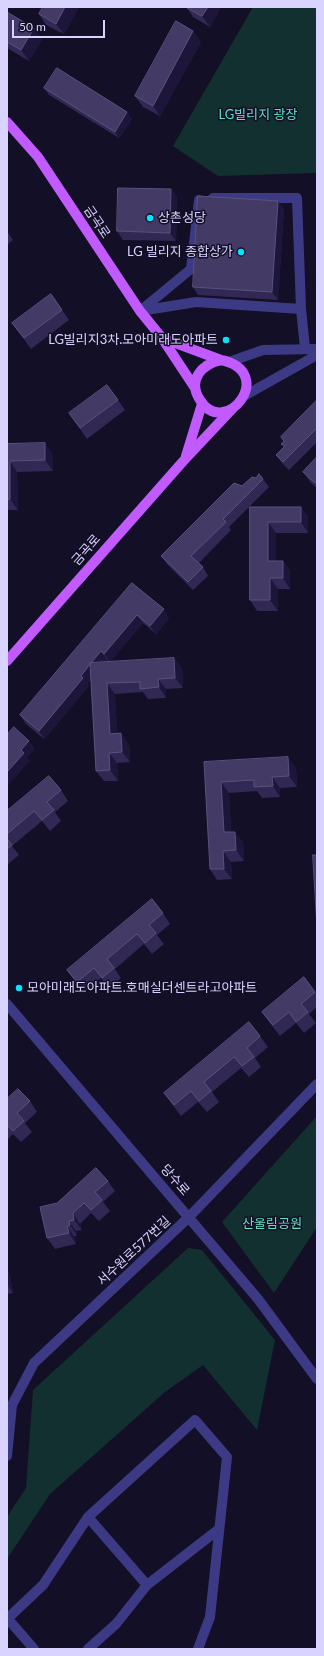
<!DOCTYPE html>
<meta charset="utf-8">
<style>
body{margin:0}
#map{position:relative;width:324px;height:1656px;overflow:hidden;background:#130f26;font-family:Lato,sans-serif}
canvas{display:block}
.frame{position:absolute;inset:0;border:8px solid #d9d4ff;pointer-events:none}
.scale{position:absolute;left:12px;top:20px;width:93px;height:18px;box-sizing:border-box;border:2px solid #d9d4ff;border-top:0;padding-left:5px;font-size:12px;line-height:14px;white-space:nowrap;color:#d9d4ff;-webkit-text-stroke:3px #130f26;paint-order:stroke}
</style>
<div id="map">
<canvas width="324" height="1656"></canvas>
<div class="frame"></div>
<div class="scale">50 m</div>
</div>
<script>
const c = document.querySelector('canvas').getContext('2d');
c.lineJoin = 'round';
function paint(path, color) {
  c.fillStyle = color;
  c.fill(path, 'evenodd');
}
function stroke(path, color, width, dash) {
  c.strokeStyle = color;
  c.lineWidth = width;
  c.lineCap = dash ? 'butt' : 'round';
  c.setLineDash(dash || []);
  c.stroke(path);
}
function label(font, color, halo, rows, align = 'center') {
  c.font = font + ' Lato,"Noto Sans KR",sans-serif';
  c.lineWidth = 3;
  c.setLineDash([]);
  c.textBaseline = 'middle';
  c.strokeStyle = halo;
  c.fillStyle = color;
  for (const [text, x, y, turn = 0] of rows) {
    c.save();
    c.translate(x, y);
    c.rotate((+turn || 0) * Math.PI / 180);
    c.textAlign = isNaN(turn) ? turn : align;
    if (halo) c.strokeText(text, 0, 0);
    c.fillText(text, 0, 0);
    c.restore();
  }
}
const green = new Path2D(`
 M253,7h64v166l-99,3 -45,-30z
 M317,1116v111l-43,66 -52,-71z
 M188,1248l14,2 73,90 -18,90 -54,-65 -38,27 -115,102 -43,65v-42l19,-29 7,-98z`);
const minor = new Path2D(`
 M213,198h84l4,111 4,39
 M199,200l-8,69 -51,42 56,-9 105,7
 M229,362l34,-12 54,-1
 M244,396l73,-41
 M7,1004l251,295 59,80
 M7,1456l5,-51 22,-42 155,-146 128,-133
 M88,1517l59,68
 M7,1619l36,-34 45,-68 107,-97 32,37 -17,160 -12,32
 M8,1619l26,30
 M88,1649l28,-25 31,-39 72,-56`);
const major = new Path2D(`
 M7,122l31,35 102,154 22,27 33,50
 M162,338l59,22c57,12 4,80 -21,40 -13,-20 2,-36 21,-40
 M186,456l16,-52
 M7,661l179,-203 47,-50`);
const wall = new Path2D(`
 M79,7l-15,27 -18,-9 -7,-11z
 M186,7h35l-11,20 -17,-10z
 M7,12l27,16 8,11 -13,22 -22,-13z
 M201,42l-41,74 -17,-9 -8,-11z
 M44,88l88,31 -13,19 -70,-43z
 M171,189l6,8 -1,44 -53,-1 -6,-9z
 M278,201l6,8 -6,91 -80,-5 -5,-8z
 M7,231l6,9 -6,5z
 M51,294l18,26 -38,29 -19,-26z
 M118,400l7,10 -38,29 -18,-26z
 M317,400v42l-28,28 -7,-7 -6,-8 8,-8 -3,-3 3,-2 -3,-5z
 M7,444l45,9 1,18 -36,1 1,38h-11z
 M317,457v31l-6,-5 -8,-11z
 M263,479l6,8 -40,40 2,3 -32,33 4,4 5,9 -15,14 -26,-26 -6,-8 81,-70z
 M250,507h51l7,10v16h-32v28h7l7,10v18h-12v22h-21l-7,-11z
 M132,583l37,35 -13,16 -13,-11 -33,39 64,-4 8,11 1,19 -17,1v9l-18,1 -5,-7 -28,2 2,39 12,11 1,18 -13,1 1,18h-14l-8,-10 -5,-92 -4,4 2,3 -45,53 -18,-15 -6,-9zM107,660l3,2 -6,1z
 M204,762l92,6 1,19 -17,1v9l-18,1 -5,-7 -28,2 2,39 12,10 1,19 -13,1 1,17 -15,1 -7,-11z
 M61,790l7,11 -13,11 6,9 -11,10 -8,-10 -30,25 7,9 -12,10v-54z
 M163,913l7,11 -13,11 7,9 -12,10 -8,-10 -29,25 6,9 -12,10 -8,-10 -17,14 -10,-12 -7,-10z
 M304,977l13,17v13l-8,7 7,9 -12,10 -8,-10 -16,13 -11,-14 -7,-10z
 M260,1036l8,11 -13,11 6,9 -12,10 -8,-9 -29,24 7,10 -12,10 -9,-10 -17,14 -9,-12 -8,-11z
 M7,1099l23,2 7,11 -12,11 7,9 -11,10 -8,-8 -6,6z
 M108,1181l7,10 -12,11 7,9 -11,10 -8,-8 -11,11 2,6 -6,1 1,5h-3l2,8 -21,5 -8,-11 10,-35z
 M7,1271l3,5 3,17 -6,1z`);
const shadedWall = new Path2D(`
 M65,7h14l-15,27 -8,-10z
 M208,7h13l-11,20 -8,-11z
 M34,28l8,11 -13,22 -8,-11z
 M193,31l8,11 -41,74 -7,-10z
 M127,112l5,7 -13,19 -4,-6z
 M171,189l6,8 -1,44 -6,-8z
 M278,201l6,8 -6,91 -6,-8z
 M45,443l7,10 1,18 -8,-11z
 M10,461l7,11 1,38 -8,-11z
 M301,507l7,10v16l-7,-11z
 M268,522l8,11v38l-8,-10z
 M283,561l7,10v18l-7,-11z
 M270,578l8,11v22l-8,-11z
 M164,609l5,9 -13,16 -6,-8z
 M137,615l6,8 -33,39 -6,-8z
 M101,651l6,9 -20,23 2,3 -45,53 -5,-8 42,-55z
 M174,658l8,11 1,19 -8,-10z
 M158,679l8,10v9l-7,-11z
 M107,683l8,11 3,50 -8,-10z
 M121,733l8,11 1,18 -8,-10z
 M29,741l6,8 -8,9 3,3 -23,25v-14l14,-22z
 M109,753l8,10 1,18 -8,-11z
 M288,757l8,11 1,19 -8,-11z
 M272,777l8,11v9l-7,-11z
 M221,782l8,11 2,50 -7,-11z
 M235,832l8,10 1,19 -8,-11z
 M223,851l8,11 1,17 -8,-10z
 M73,1213l7,11 2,6 -8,-10z
 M69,1221l7,10 1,5 -7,-11z
 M67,1226l7,10 2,8 -7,-11z
 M7,1271l3,5 3,17 -6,-9z`);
const building = new Path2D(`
 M43,7h22l-9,17 -17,-10z
 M186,7h22l-6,9z
 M7,12l27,16 -13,22 -14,-8z
 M176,21l17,10 -40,75 -18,-10z
 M57,68l70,44 -12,20 -71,-44z
 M118,188l53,1 -1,44 -53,-2z
 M198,196l80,5 -6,91 -79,-5z
 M51,294l11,16 -38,28 -12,-15z
 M107,385l11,15 -38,28 -11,-15z
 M317,400v28l-34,34 -7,-7 9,-9 -4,-2 3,-3 -3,-4z
 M45,443v17l-35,1v38l-3,1v-56z
 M317,457v23l-2,3 -12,-11z
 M259,474l4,5 -40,40 3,3 -35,34 12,11 -15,15 -27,-26 73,-73 8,3 10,-9 4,1z
 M250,507h51v15h-33v39h15v17h-13v22h-20z
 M132,583l32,26 -14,17 -13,-11 -33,39 -3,-3 -10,12h-1v1l-9,12 2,2 -44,53 -19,-16z
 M174,658l1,20 -17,1 1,8 -19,2v-7l-33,1 3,51 11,-1 1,19 -13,1 1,17 -14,1 -6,-108z
 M14,727l15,14 -8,9 3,3 -17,19v-37z
 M288,757l1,19 -17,1 1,9 -19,1v-7l-33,2 3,50h11l1,18 -13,1 1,18h-14l-6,-107z
 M49,776l12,14 -14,12 7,8 -12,10 -8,-9 -27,23v-23z
 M7,839l5,6 -5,4z
 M313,855h4v71z
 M152,899l11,14 -14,12 7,8 -11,10 -8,-9 -30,25 7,9 -12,10 -8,-10 -17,14 -10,-12z
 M304,977l11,15 -14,12 7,8 -12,10 -7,-10 -16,13 -11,-13z
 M249,1022l11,14 -13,12 7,9 -12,9 -8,-9 -30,25 7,9 -12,10 -8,-10 -17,14 -10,-12z
 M18,1089l12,12 -13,12 7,8 -11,10 -6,-6v-26z
 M96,1168l12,13 -13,11 7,8 -11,10 -7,-7 -11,10 1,7 -5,1 1,4 -3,1 2,7 -22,5 -7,-31 17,-4z`);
const markers = [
 [150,218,4,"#00e5ff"],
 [241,252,4,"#00e5ff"],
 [226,340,4,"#00e5ff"],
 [19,988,4,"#00e5ff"]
];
const parkNames = [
 ["LG빌리지 광장",258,115],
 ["산울림공원",272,1224]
];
const poiNames = [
 ["상촌성당",158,218],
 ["LG 빌리지 종합상가",233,252,"right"],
 ["LG빌리지3차.모아미래도아파트",218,340,"right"],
 ["모아미래도아파트.호매실더센트라고아파트",27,988]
];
const streetNames = [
 ["금곡로",97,222,56],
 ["금곡로",86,550,-49],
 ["당수로",175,1180,49],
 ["서수원로577번길",134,1251,-43]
];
paint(green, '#12302f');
stroke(minor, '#3d3a85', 10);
stroke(major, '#c25bff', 10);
paint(wall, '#312854');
paint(shadedWall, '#1d163a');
paint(building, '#433a66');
stroke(building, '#5a527e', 1);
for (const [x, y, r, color] of markers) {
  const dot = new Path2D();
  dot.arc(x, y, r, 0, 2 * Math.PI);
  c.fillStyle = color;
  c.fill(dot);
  stroke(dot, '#130f26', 1.5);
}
label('13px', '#5fe0c0', '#130f26', parkNames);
label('13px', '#d9d4ff', '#130f26', poiNames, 'left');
label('13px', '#d9d4ff', '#130f26', streetNames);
</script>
